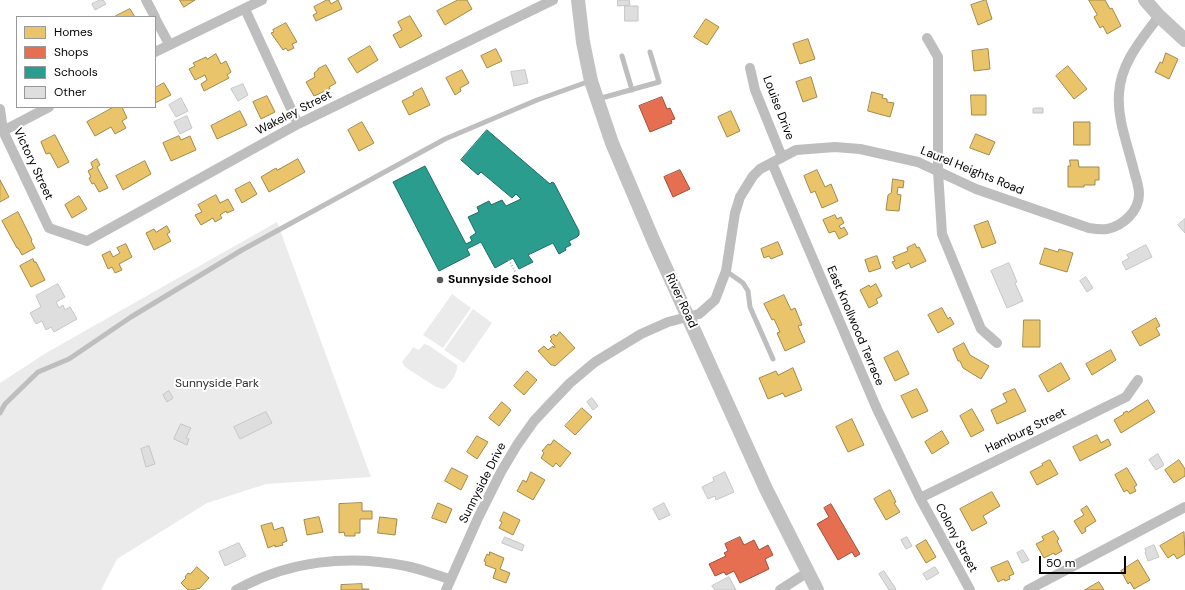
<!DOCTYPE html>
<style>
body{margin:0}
#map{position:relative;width:1185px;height:590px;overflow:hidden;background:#fff;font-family:"DM Sans",sans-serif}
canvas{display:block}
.legend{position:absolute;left:16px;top:16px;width:140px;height:92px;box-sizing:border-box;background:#fff;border:1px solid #999;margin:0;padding:5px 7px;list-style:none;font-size:12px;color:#000}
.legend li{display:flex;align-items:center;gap:8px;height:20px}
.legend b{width:20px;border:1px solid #999}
.scale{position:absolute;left:1039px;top:556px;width:87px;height:18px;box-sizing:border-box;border:2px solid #000;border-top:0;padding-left:5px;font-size:12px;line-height:14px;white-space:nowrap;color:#000;-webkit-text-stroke:3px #fff;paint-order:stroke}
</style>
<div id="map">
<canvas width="1185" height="590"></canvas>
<ul class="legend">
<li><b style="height:11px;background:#e9c46a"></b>Homes</li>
<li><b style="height:11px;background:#e76f51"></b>Shops</li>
<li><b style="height:11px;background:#2a9d8f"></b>Schools</li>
<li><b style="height:11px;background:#dedede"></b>Other</li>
</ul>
<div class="scale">50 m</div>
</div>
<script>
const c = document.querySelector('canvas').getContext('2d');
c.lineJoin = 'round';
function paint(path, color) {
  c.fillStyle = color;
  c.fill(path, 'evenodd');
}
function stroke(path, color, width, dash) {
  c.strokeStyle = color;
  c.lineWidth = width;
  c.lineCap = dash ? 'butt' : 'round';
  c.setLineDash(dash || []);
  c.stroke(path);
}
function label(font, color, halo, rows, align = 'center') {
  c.font = font + ' "DM Sans",sans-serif';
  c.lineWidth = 4;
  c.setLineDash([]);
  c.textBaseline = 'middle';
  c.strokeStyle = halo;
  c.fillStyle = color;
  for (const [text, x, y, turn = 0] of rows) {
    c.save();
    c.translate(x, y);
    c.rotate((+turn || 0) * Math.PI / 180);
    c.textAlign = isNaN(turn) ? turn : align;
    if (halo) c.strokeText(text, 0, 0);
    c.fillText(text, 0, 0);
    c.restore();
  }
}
const green = new Path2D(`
 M277,222l94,255 -105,7 -59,19 -90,56 -16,31h-101v-207l46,-30z
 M452,294l19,14 -28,40 -20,-13z
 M473,309l19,14 -28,40 -20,-13z
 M424,344l4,1 29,20c1,8 -7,19 -13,24l-8,-2 -31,-20 -3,-5c4,-6 8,-9 11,-15l6,3z`);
const homes = new Path2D(`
 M180,0h15l-11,7z
 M327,0h2l2,4 7,-4 4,9 -26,12 -3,-6 4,-2 -3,-6z
 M458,0h9l5,9 -27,16 -8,-14z
 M986,0l6,19 -14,6 -7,-20z
 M1089,0h16l5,9 2,-1 9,18 -14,8 -4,-8 -3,2 -6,-11 3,-2z
 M130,9l5,8h-18l-1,-1z
 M410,16l12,20 -22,12 -7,-13 9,-5 -4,-8z
 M706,19l13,8 -12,18 -13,-8z
 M286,23l11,19 -5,2 2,4 -6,3 -2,-3 -3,2 -12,-17 3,-1 -1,-2z
 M808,39l7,20 -15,5 -7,-20z
 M370,46l8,14 -21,13 -9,-14z
 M496,49l6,12 -15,7 -6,-12z
 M988,49l2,20 -16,2 -2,-20z
 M1166,53l12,6 -9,20 -14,-7 5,-10 2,1z
 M216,54l5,10 5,-3 5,11 -4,3 2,3 -25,13 -3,-7 6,-4 -2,-5 -10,5 -6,-11 6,-3 -2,-3 13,-6 1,2z
 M326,65l10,18 -7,4 1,2 -16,7 -8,-14 9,-5 -1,-4 4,-3v-1z
 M1068,66l19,23 -13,10 -18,-23z
 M462,70l7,13 -9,5 1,3 -6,4 -9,-17z
 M811,77l6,20 -14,5 -7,-20z
 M164,83l7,12 -16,8v-15z
 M422,88l8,17 -21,10 -7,-14 12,-6 -1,-2z
 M872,92l11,3 -1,3 5,1v3l7,1 -4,14 -22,-6z
 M971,95h15v20h-14z
 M267,96l8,16 -14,7 -8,-17z
 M114,107h8l5,11 -5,3 4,7 -11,6 -4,-7 -16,9 -8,-14z
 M240,111l7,14 -30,14 -6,-13z
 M731,111l9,20 -13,6 -9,-20z
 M362,122l12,21 -15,8 -11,-21z
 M1074,122h16v23h-16z
 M976,134l19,8 -6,13 -19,-7z
 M55,135l14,27 -11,6 -8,-15 -4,1 -5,-12z
 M179,136l2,4 9,-4 6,14 -25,11 -8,-18z
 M97,159l3,6 -3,2 11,21 -9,4 -5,-9 -2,1 -3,-6 2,-1 -3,-6 5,-3 -2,-5z
 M298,159l7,13 -36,20 -8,-15 15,-9 1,2z
 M1070,160h8l1,7h20v13h-4v5h-11v2h-16v-21h2z
 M145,161l6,13 -28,16 -7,-14z
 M817,170l8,17 6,-3 7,17 -16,7 -7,-17 -4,2 -7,-17z
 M893,179l11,2 -1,7 -5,-1 -1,7 4,1 -2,16 -13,-1 2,-15 3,-2z
 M0,180l9,17 -9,5z
 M250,182l7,12 -15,9 -7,-13z
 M216,195l4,8 8,-4 6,11 -7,3 -1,-2 -6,4 2,3 -7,4 -2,-4 -12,7 -6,-10 7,-3 -4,-7z
 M79,196l8,13 -15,9 -7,-13z
 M18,212l14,28 -1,1 4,7 -13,7 -4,-7h-1l-15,-27z
 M835,215l2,4 4,-2 3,6 -5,3 2,3 3,-2 4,7 -9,5 -4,-8 -6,2 -6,-13z
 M988,221l8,22 -14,5 -8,-22z
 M167,226l3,6 -3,2 4,7 -17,9 -8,-17 8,-4 2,3z
 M778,242l5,12 -12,5 -2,-3 -5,2 -3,-9z
 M126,244l6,13 -13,7 3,6 -7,3 -3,-6 -4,2 -6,-14 8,-4 3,6 7,-4 -3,-5z
 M915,244l2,4 2,-1 7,14 -15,7 -2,-5 -13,6 -4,-7 3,-1 -2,-4 15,-6 -1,-3z
 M1045,248l13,4 1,-3 14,4 -6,19 -27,-8z
 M877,256l4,12 -12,4 -4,-12z
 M33,259l1,3h2l9,18 -14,7 -11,-21z
 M876,284l6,12 -6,3 2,4 -9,5 -9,-18 9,-5 1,2z
 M784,295l7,15 4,-2 7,17 -4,1 7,16 -20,9 -8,-18 3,-1 -6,-13 -2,1 -8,-16z
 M942,308l6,11 2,-2 4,7 -16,9 -10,-18z
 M1156,318l4,8 -4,2 4,7 -20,11 -8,-14z
 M1024,320h16v27h-17z
 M560,332l15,16 -20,18 -2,-1h-2l-13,-14 6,-5 4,4 5,-4 1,2 1,-2 -5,-5 2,-2 -2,-2 4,-3 2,2z
 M964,343l6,12 19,11 -8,13 -18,-11 -3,-7h-2l-5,-12z
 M1111,350l5,10 -24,15 -6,-11z
 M898,351l11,23 -14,7 -11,-23z
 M1061,363l9,16 -22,13 -9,-16z
 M793,368l9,22 -17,7 -2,-4 -15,6 -9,-21 17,-7 2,4z
 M527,371l10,9 -13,15 -10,-9z
 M917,389l11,22 -16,7 -11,-22z
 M1015,389l11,22 -29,13 -6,-14 16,-8 -4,-8z
 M1148,400l7,12 -34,21 -7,-13 10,-6 -1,-1 4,-2 1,1z
 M502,402l9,8 -12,16 -10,-8z
 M582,408l10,9 -17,18 -10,-9z
 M972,409l12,21 -13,7 -11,-21z
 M852,419l12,26 -16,7 -12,-25z
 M942,431l7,12 -17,11 -7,-12z
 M1097,435l4,8 7,-4 3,6 -31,16 -7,-14z
 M477,436l11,6 -11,17 -10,-7z
 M554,440l17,13 -11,14 -4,-4 -3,4 -12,-9 3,-5 -2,-2 6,-7 2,1z
 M1049,460h1l8,14 -21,11 -7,-13 13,-7 -1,-1z
 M1179,460l6,9v7l-11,7 -9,-13z
 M452,468l16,8 -7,14 -16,-9z
 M1127,468l10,17 -3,2 2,4 -6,3 -3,-4 -3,2 -9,-17z
 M531,472l14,8 -12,20 -16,-9 6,-11 3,2z
 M890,490l6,12 -2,1 6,9 -14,8 -12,-21z
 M992,492l8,14 -17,10 4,7 -15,8 -12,-22z
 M362,503v8h10v8h-12v14h-5v3h-10l-1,-4 -5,1v-29z
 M438,503l14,6 -6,14 -14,-5z
 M1087,506l9,15 -11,7 1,3 -4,3 -8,-13 10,-6 -3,-5z
 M504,512l16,8 -7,15 -14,-7 3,-6 -2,-1z
 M319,517l4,15 -16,3 -3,-15z
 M380,517l17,2 -2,16 -17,-2z
 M272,523l2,7 9,-3 4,14 -5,2 1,2 -8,2v-2l-7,3 -7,-22z
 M1054,531l5,8 -2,2 5,10 -7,4 -1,-2 -10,5 -8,-14 8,-4 -2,-3z
 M1184,532l1,22 -8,5 -3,-5 -6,4 -8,-12z
 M926,540l10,17 -10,6 -10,-17z
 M490,552l14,6 -4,11 10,4 -4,10 -13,-5 3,-9 -11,-4 1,-3 -2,-1 3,-7 2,1z
 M1138,560l12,20 -16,9 -4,-7 -2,2 -7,-13z
 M1008,561l6,13 -5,2 1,3 -5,2 -1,-2 -6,3 -7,-14z
 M197,567l12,11 -10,11 -1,-1 -3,2h-7l-7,-7 5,-5 -1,-1 3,-4 2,1z
 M1099,582l5,8h-19z
 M362,584v5h7v1h-28v-5z`);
const shops = new Path2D(`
 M662,97l5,12 3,-1 5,11 -4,1 1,3 -22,9 -11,-26z
 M680,170l10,19 -17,8 -9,-20z
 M831,504l29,50 -5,3 -3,-5 -14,8 -21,-36 12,-7 -5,-9z
 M740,537l4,8 10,-5 5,10 9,-5 5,10 -8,4 4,10 -29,14 -6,-12 -8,4 -2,-3 -9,4 -6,-12 17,-8 -2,-3 4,-2 -3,-7z`);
const schools = new Path2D(`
 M487,130l63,54 2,-2 2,1 25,48v4l-2,2 -8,4 2,4 -6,3 1,2 -7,4 -6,-11 -25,12 5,7 -14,7 -6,-11 -18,10 -14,-26 -14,7 3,6 -31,16 -46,-89 32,-16 41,78 6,-3 -2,-4 6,-4 -8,-16 11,-5 -2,-5 12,-6 2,4 11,-5 4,6 15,-7 -5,-5 -4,4 -31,-26 -3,3 -17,-15z`);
const building = new Path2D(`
 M100,0h3l3,4 -11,6 -3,-6z
 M618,0h11l1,5 -12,1z
 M625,6h13v15h-13z
 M525,70l3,13 -14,3 -3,-14z
 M243,84l5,11 -10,6 -7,-12z
 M181,98l7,13 -12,6 -7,-12z
 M1035,108h8v5h-10v-4z
 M187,116l5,12 -12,6 -6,-12z
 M1185,219v14l-7,-8z
 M1146,245l6,12 -26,13 -4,-8 7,-4 -2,-3z
 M1009,263l8,19 -2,1 8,18 -16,7 -16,-37z
 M1086,277l7,11 -6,4 -7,-11z
 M58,284l7,13 -9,5 3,6 4,-3 2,5 5,-3 7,12 -23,13 -3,-5 -5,3 -4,-9 -6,3 -6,-11 11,-6 -5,-11z
 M169,391l4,7 -6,4 -4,-7z
 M592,398l6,8 -5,4 -6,-8z
 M266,412l6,11 -32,16 -6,-12z
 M181,424l10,4 -5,10 3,1 -2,6 -13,-6z
 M149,446l6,18 -9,3 -5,-18z
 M1158,454l6,11 -8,5 -7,-10z
 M725,472l9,20 -18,8 -1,-4 -7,3 -6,-12 12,-6 -1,-3z
 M664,503l6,12 -11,5 -6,-11z
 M505,537l19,8 -2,6 -20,-8z
 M907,537l5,9 -6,3 -5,-9z
 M239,543l7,13 -21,10 -6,-14z
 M1154,545l5,12 -11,4 -3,-9 1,-1 -1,-2z
 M1023,550l6,10 -7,3 -5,-10z
 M935,567l4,6 -12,7 -4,-6z
 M884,571l12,18 -1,1h-6l-10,-16z
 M729,577l7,13h-21l-3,-4z`);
const path = new Path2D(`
 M509,260l8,15`);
const lane = new Path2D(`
 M622,56l10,34
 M598,99l61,-17 -9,-30
 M726,271l17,12 5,8 2,16 23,52
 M0,413l5,-9 33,-32 31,-13 62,-42 111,-67 203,-111 92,-39 53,-19`);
const street = new Path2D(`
 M146,0l9,17
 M245,9l53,115
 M155,18l14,26
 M927,38l11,19v115l4,62 39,95 16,14
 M155,52l107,-52
 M750,68l5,22 27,67
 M0,109l3,22 46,97 38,13 211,-117 255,-124
 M3,131l46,-24
 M772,163l105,246 43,89 50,92
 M920,498l206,-101 12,-17
 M236,590c52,-29 112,-36 170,-24 15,3 30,9 44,13
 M446,590l32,-72 23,-46 16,-27 17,-24 14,-15 22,-23 25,-21 46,-28 27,-12 31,-8 16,-14 11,-29 9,-58 5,-16 13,-21 7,-7 36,-19 39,-3 25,2 58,13 58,27 113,39c6,1 12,2 18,1 16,-3 32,-18 32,-35 0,-9 -4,-18 -6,-27 -6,-24 -16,-49 -14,-74 2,-31 23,-54 40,-77
 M780,590l28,-18
 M1028,590l157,-83`);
const secondary = new Path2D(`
 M578,0l5,42 8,39 21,62 42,99 112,247 51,101
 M1145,0l14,16 26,24`);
const markers = [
 [440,280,4,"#595959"]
];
const streetNames = [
 ["Louise Drive",778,108,69],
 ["Wakeley Street",294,113,-27],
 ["Victory Street",33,164,65],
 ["Laurel Heights Road",972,171,22],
 ["River Road",681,301,65],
 ["East Knollwood Terrace",855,326,67],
 ["Hamburg Street",1026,431,-26],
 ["Sunnyside Drive",483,483,-63],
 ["Colony Street",956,538,62]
];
const poiNames = [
 ["Sunnyside School",448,280]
];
const parkNames = [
 ["Sunnyside Park",217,384]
];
paint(green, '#ebebeb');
paint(homes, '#e9c46a');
stroke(homes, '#a3894a', 1);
paint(shops, '#e76f51');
stroke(shops, '#a24e39', 1);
paint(schools, '#2a9d8f');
stroke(schools, '#1d6e64', 1);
paint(building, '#dedede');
stroke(building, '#c6c6c6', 1);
stroke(path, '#b9b9b9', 2, [1, 2]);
stroke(lane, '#bebebe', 5);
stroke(street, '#bebebe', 10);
stroke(secondary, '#c2c2c2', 14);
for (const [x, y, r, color] of markers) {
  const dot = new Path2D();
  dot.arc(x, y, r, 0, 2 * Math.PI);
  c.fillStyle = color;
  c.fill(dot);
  stroke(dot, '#fff', 1.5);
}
label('12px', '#000', '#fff', streetNames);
label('bold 12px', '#000', '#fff', poiNames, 'left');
label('12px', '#313131', '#fff', parkNames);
</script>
